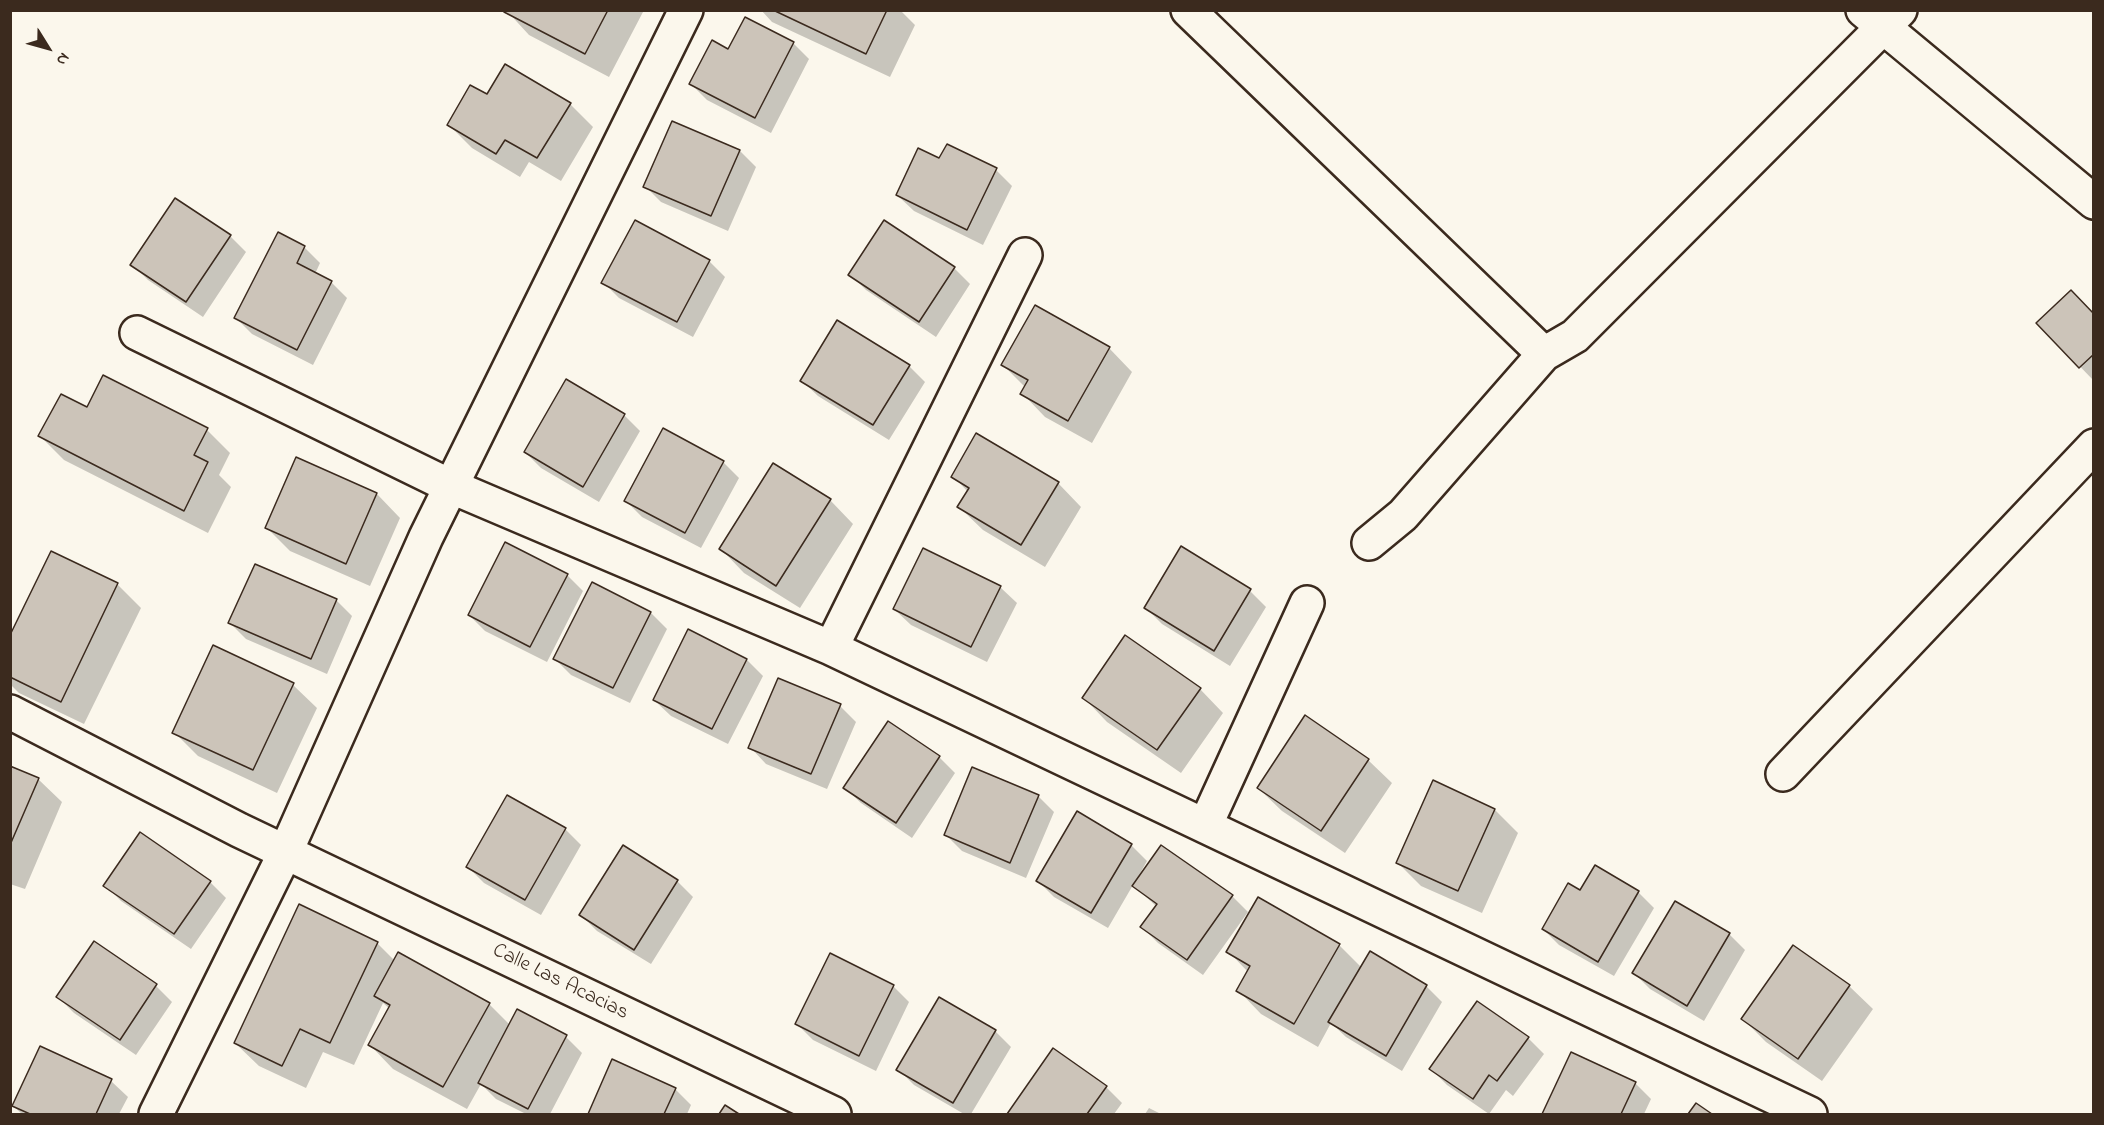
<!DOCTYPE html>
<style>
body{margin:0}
#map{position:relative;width:2104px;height:1125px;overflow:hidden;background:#fbf7ec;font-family:"Indie Flower",sans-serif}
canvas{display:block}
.frame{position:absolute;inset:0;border:12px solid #3b2a1e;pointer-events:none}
.north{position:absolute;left:18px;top:18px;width:60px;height:60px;-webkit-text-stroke:4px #fbf7ec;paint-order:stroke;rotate:127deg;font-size:16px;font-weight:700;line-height:24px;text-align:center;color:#3b2a1e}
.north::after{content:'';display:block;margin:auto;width:21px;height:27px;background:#3b2a1e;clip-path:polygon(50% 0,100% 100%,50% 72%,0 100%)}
</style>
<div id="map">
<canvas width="2104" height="1125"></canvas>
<div class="frame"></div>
<div class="north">N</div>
</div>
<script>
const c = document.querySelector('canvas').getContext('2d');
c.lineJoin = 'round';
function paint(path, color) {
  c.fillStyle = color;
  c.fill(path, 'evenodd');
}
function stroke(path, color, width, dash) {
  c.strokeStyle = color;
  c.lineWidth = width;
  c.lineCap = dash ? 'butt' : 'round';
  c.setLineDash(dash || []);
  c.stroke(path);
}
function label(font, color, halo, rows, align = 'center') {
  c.font = font + ' "Indie Flower",sans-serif';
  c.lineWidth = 4.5;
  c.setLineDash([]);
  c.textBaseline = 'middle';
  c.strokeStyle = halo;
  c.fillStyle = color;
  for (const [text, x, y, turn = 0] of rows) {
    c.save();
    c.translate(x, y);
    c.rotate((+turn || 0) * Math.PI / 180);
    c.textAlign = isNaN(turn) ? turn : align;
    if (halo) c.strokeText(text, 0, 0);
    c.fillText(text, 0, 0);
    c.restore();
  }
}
const shadow = new Path2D(`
 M506,10h135l2,2 -34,65 -80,-42z
 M761,10h139l15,15 -25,52 -118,-55z
 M793,43l16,16 -38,74 -64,-33 -16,-16z
 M487,97l83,7 23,23 -32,54 -32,-19 -9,15 -48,-29 -24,-24z
 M673,123l67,28 16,16 -28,64 -67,-29 -16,-16z
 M947,146l49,24 16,16 -29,59 -69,-34 -17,-16 43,-35z
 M885,222l69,46 16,16 -34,53 -70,-47 -16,-16z
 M230,236l16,16 -43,65 -55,-37 -16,-16z
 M304,247l16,16 -5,11 16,8 16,16 -34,67 -61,-31 -16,-16z
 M709,261l16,16 -32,60 -74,-39 -16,-16z
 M2094,316v65l-56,-58z
 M1109,348l23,24 -40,71 -47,-26 -23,-24 3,-6 -22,-22z
 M909,366l16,16 -36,58 -71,-44 -17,-16z
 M567,381l57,34 16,16 -41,71 -58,-34 -16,-16z
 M88,409l119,21 23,23 -11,22 12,12 -23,46 -144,-73 -24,-24z
 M297,459l80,35 23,24 -30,68 -80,-35 -23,-23z
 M723,462l16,16 -38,70 -59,-31 -16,-16z
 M953,476l105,7 23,24 -36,60 -62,-37 -24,-23 9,-15z
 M830,500l23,24 -53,84 -56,-35 -23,-24z
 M1181,548l69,43 16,16 -36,59 -68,-42 -16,-16z
 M567,575l16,16 -36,71 -62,-31 -16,-16z
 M117,584l24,24 -57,116 -65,-31 -9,-9v-46z
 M592,584l59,29 16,16 -37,74 -59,-28 -16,-16z
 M1000,587l17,16 -30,59 -76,-37 -17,-16z
 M336,600l16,16 -25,58 -81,-35 -16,-16z
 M689,631l58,29 16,16 -35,68 -57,-28 -17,-16z
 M293,685l24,23 -40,85 -79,-37 -24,-24z
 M1200,689l23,24 -42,60 -74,-51 -23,-24z
 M840,706l16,16 -29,67 -61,-25 -16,-17z
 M888,723l51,34 16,16 -43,65 -51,-35 -16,-15z
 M1368,760l24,23 -47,70 -63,-42 -24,-23z
 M10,767l28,12 24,23 -37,87 -15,-5z
 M1038,796l16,16 -28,66 -64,-27 -16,-16z
 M508,797l57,32 16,16 -40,70 -57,-32 -16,-16z
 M1495,810l23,23 -36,80 -61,-27 -24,-24z
 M1131,845l16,16 -9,16 2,1 92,18 16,16 -45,63 -45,-32 -16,-16 15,-20 -24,-22 -25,43 -54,-31 -16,-16z
 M677,881l16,16 -42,67 -54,-33 -16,-16z
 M210,882l16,16 -35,51 -70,-48 -16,-16z
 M1581,892h57l16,16 -40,68 -55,-31 -16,-16z
 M1259,899l80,46 23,23 64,18 16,16 -40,69 -56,-34 -15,-14 -13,24 -57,-33 -23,-24 10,-18 -20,-21z
 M1729,934l16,16 -41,71 -54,-32 -16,-16z
 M377,943l18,18 94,43 21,21 56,12 16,16 -32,61h-24l-30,-15 -15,-15 -14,25 -74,-40 -23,-24 20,-36 -7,-6 -29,62 -31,-13 -17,36 -47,-22 -24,-23z
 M94,944l62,42 16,16 -36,53 -62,-42 -16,-16z
 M893,986l16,16 -33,69 -63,-31 -16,-16z
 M1849,986l24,23 -51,72 -56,-39 -23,-23z
 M940,999l55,32 16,16 -40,67h-7l-50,-29 -16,-16z
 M1528,1038l16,16 -31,42 -7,-6 -17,24 -42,-29 -16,-16z
 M41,1048l70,33 17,16 -9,17h-97l-9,-8z
 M1053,1050l53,37 16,16 -8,11h-105z
 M1572,1054l63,29 16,16 -7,15h-100z
 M613,1061l62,28 16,16 -4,9h-98z
 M1149,1108l12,6h-16z`);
const building = new Path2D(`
 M504,10h104l-23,44 -81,-42z
 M773,10h114l-21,44z
 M745,17l49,25 -39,76 -66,-34 23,-44 16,9z
 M505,64l66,39 -34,55 -32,-18 -9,14 -49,-29 23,-40 17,9z
 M672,121l68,29 -29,66 -68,-29z
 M947,144l50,24 -30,62 -71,-35 22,-47 21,10z
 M175,198l56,37 -45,67 -56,-37z
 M635,220l75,40 -33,62 -76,-39z
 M884,220l71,47 -36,55 -71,-47z
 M278,232l27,14 -8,17 35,18 -35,69 -63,-32z
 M2071,290l23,24v40l-15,14 -43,-45z
 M1035,305l75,42 -42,74 -48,-27 8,-14 -27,-15z
 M837,320l73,45 -37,60 -73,-44z
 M103,375l105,53 -14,27 14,7 -24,49 -146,-75 23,-42 26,13z
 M566,379l59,35 -42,73 -59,-35z
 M663,428l61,33 -39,72 -61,-32z
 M976,433l83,49 -38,63 -64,-38 12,-19 -18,-11z
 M296,457l81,36 -31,71 -81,-36z
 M773,463l58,36 -55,87 -57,-37z
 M505,542l63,32 -38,73 -62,-32z
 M1181,546l70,43 -37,62 -70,-43z
 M923,548l78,38 -30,61 -78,-38z
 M51,551l67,32 -57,119 -51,-25v-42z
 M255,564l82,35 -26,60 -83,-36z
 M592,582l59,30 -38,76 -60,-29z
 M688,629l59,30 -35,70 -59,-29z
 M1125,635l76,53 -44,62 -75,-52z
 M213,645l81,38 -41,87 -81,-37z
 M778,678l63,26 -30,70 -63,-26z
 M1305,715l64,44 -48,72 -64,-43z
 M888,721l52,35 -44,67 -53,-35z
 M10,766l29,12 -29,67z
 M972,767l67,28 -29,68 -66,-28z
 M1433,780l62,29 -37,82 -62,-28z
 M507,795l59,33 -41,72 -59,-33z
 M1077,811l55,33 -41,69 -55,-32z
 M140,832l71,49 -37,53 -71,-48z
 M623,845l55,35 -44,70 -55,-35z
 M1161,845l72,50 -46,65 -47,-33 17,-23 -25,-18z
 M1595,865l44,26 -41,71 -56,-33 26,-46 12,7z
 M1258,897l82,47 -46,80 -58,-33 14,-25 -24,-14z
 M1675,901l55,32 -43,73 -55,-33z
 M299,904l79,38 -48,101 -30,-14 -18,37 -48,-23z
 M94,941l63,43 -37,56 -64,-43z
 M1793,945l57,40 -52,74 -57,-40z
 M1370,951l57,34 -41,71 -58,-34z
 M398,952l92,51 -47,84 -75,-42 22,-40 -16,-9z
 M830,953l64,32 -35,71 -64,-32z
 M939,997l57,33 -43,73 -57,-33z
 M1477,1001l52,36 -32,44 -8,-6 -16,24 -44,-30z
 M517,1009l50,26 -39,74 -50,-26z
 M40,1046l72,33 -16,35h-66l-18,-8z
 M1053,1048l54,38 -20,28h-80z
 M1571,1052l65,30 -15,32h-79z
 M612,1059l64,29 -12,26h-76z
 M1696,1103l16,11h-24z
 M725,1105l14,9h-20z`);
const minor = new Path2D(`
 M1188,10l356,344
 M1863,10l231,192
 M137,333l313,153 381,162 979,466
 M1369,543l34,-28 141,-161 31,-18 325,-326
 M831,648l194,-393
 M10,712l229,118 595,284
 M1783,774l311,-328
 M1205,826l102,-223
 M156,1114l130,-263 140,-314 260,-527`);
const streetNames = [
 ["Calle Las Acacias",560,983,26]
];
paint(shadow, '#0003');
paint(building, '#ccc4b9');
stroke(building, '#3b2a1e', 1.5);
stroke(minor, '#3b2a1e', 38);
stroke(minor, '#fbf7ec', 33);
label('21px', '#3b2a1e', '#fbf7ec', streetNames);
</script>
